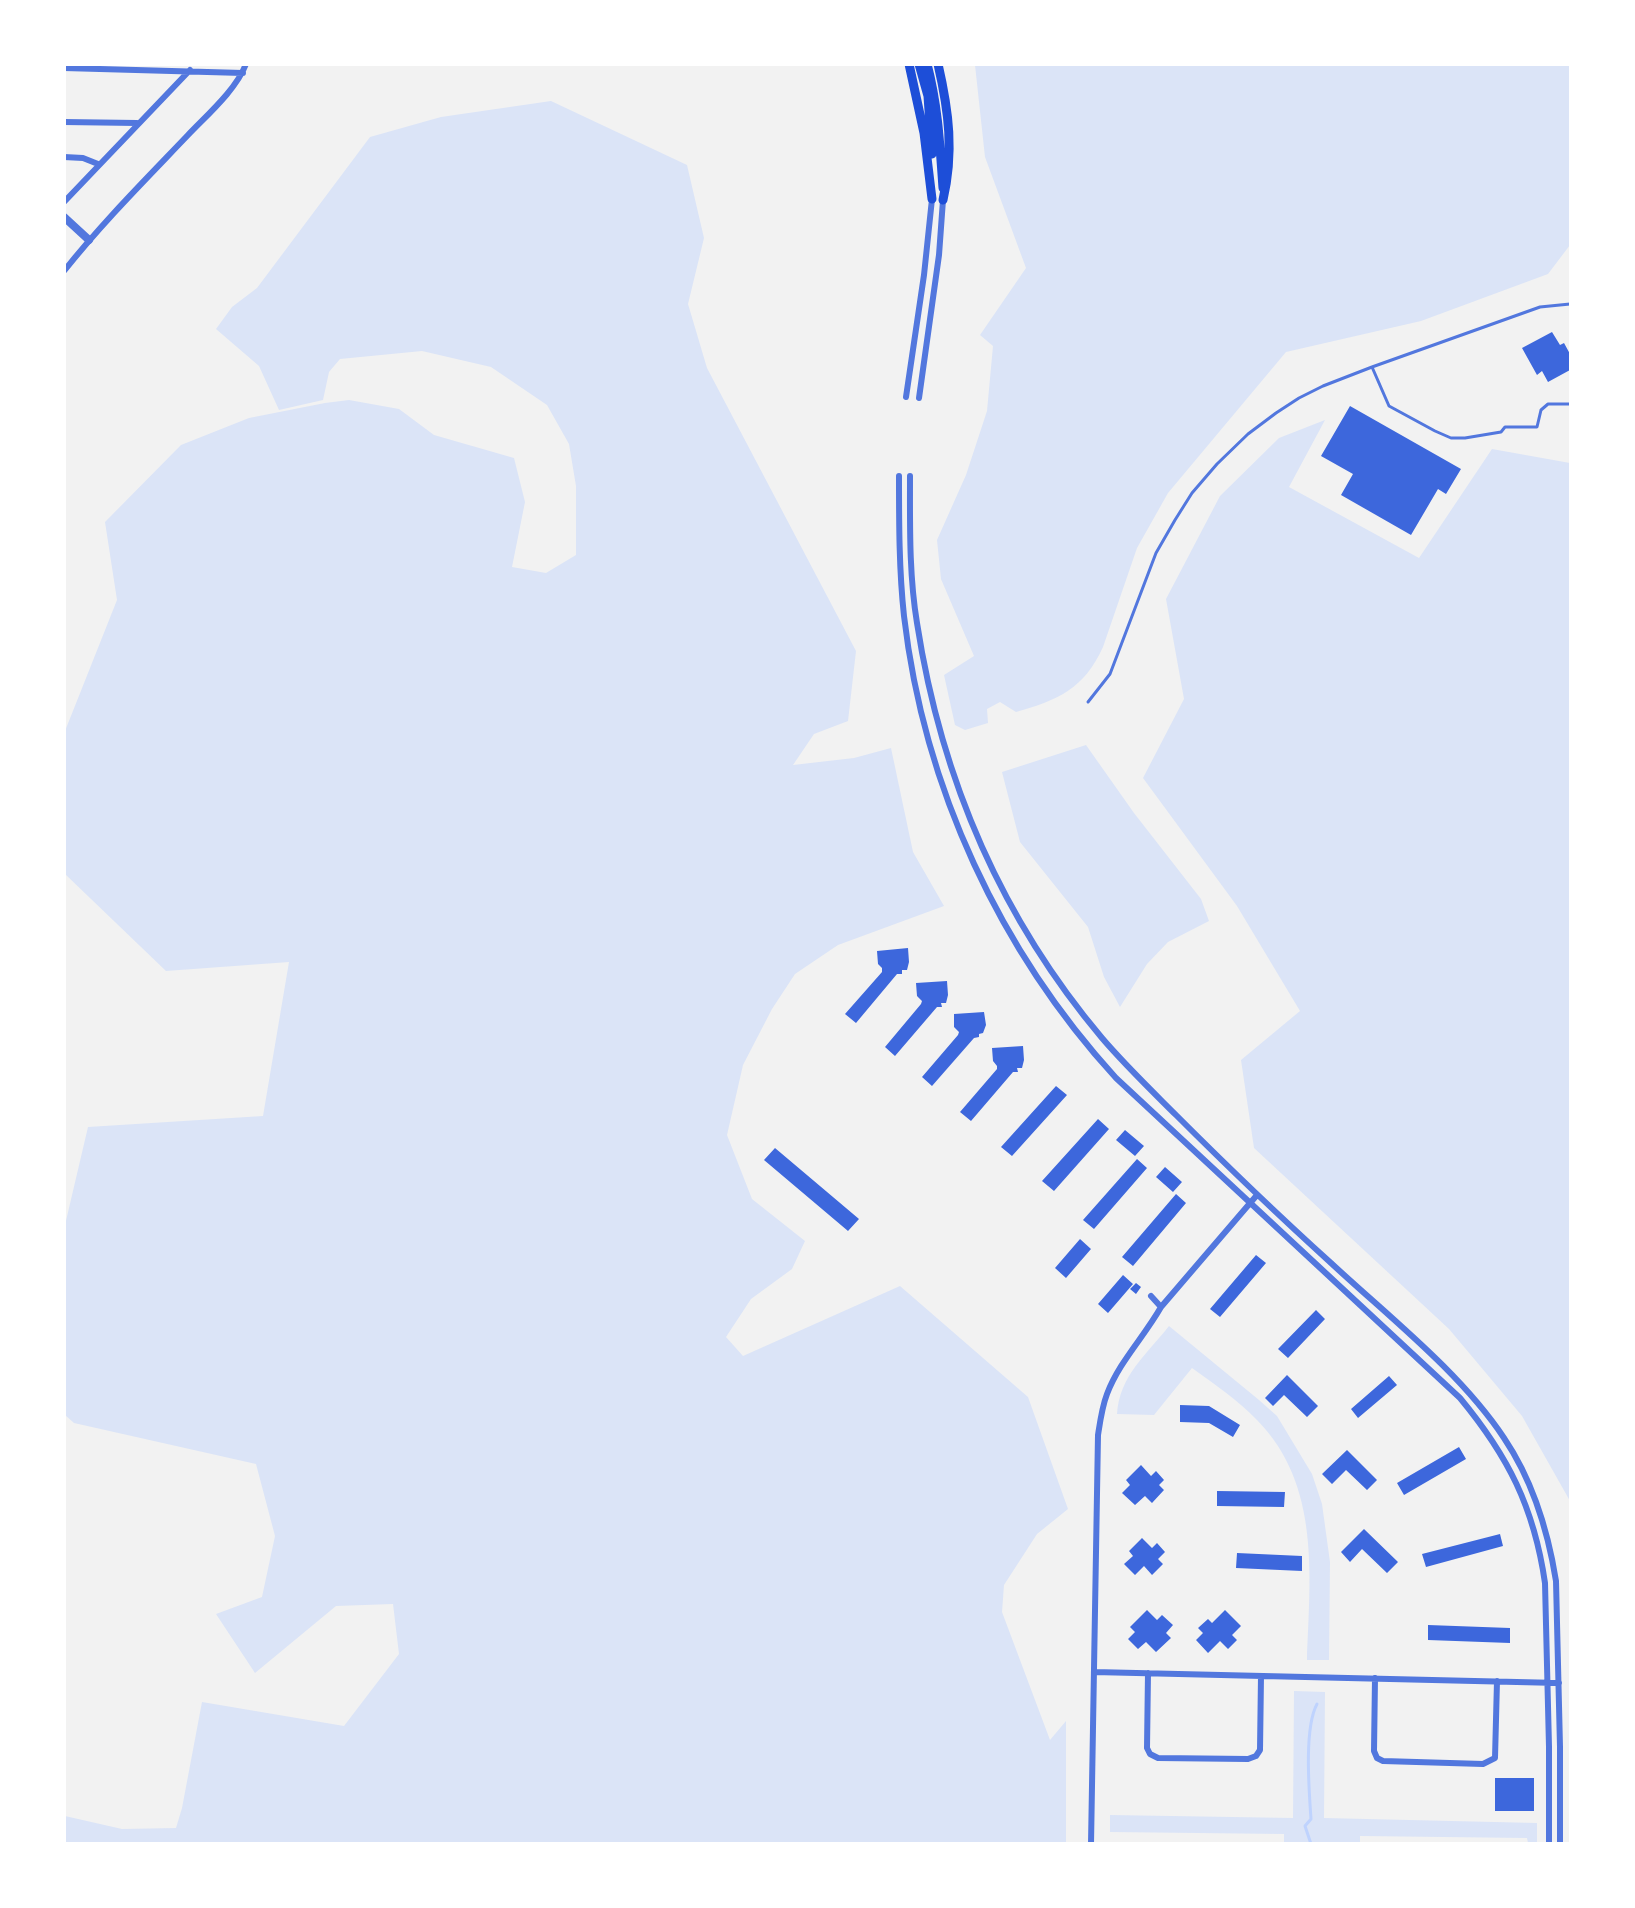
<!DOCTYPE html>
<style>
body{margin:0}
#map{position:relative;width:1635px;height:1908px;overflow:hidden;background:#f2f2f2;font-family:"Archivo Narrow",sans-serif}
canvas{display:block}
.frame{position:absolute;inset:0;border:66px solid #fff;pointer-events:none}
</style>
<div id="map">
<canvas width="1635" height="1908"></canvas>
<div class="frame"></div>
</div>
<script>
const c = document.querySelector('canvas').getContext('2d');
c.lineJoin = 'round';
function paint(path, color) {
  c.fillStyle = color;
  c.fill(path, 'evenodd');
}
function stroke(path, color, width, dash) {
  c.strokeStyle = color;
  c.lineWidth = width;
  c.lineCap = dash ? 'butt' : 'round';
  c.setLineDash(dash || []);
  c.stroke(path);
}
const green = new Path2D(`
 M975,65h595v180l-22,29 -127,47 -135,31 -118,141 -31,55 -34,99c-19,42 -45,53 -87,65l-16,-10 -13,7 1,14 -23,7 -10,-5 -11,-50 30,-19 -33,-77 -4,-39 29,-65 21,-64 6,-65 -13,-11 46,-67 -41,-111z
 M551,101l136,64 17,73 -16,66 19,64 149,283 -8,70 -34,13 -21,31 61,-7 37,-10 22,104 31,54 -106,39 -43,29 -23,35 -29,56 -16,70 25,64 53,42 -13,28 -41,30 -25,38 17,19 157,-70 128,111 40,112 -31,25 -33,51 -2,27 48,128 16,-19v122h-1001v-27l57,13 54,-1 6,-20 20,-106 142,24 55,-72 -6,-50 -57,2 -81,67 -39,-59 46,-17 13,-61 -19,-72 -182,-41 -9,-8v-190l23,-98 175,-11 26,-154 -123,9 -101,-97v-143l52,-131 -12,-78 76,-77 68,-27 76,-15 24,-3 50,9 35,26 80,23 11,44 -13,65 34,6 30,-18v-69l-7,-42 -22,-39 -56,-38 -69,-16 -82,8 -11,13 -6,28 -44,10 -20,-44 -43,-37 16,-22 25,-19 113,-151 71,-20z
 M1325,420l-36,67 130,71 73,-109 78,14v1038l-48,-85 -73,-87 -195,-181 -13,-88 59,-49 -63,-105 -94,-128 41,-79 -18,-100 54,-103 59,-58z
 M1086,745l48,68 67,86 8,22 -41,21 -21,22 -27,43 -16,-30 -16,-50 -68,-85 -18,-70z
 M1169,1326l90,74 18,16 35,58 10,30 8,58 -1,98h-22c3,-83 14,-175 -50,-240 -19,-20 -43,-36 -65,-52l-38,47 -37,-1c2,-38 30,-60 52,-88z
 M1294,1691l31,1 -1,126 213,5v20h-9l-1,-5 -167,-2v7l-76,1v-10l-174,-2v-17l183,3z`);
const stream = new Path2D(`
 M1311,1844l-6,-18 6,-7c-2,-29 -7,-91 6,-115`);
const building = new Path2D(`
 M1552,332l8,13 4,-2 6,11v16l-22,12 -6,-11 -5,4 -15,-27z
 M1350,406l111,63 -15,25 -8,-5 -27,46 -70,-40 12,-21 -32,-18z
 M908,948l1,14 -2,8h-5v4h-5l-41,49 -11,-9 37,-42v-4l-4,-4 -1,-13z
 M947,981l1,14 -2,8h-5l1,4h-5l-42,49 -10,-9 36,-43 1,-3 -5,-5 -1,-13z
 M984,1012l2,13 -3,8 -4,1v3l-5,1 -42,48 -10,-9 36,-42 1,-3 -5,-5v-13z
 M1023,1046l1,14 -2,8h-5l1,4h-5l-42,49 -11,-9 37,-43v-3l-4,-5 -1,-13z
 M1056,1086l11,9 -55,61 -11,-9z
 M1098,1119l11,10 -55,62 -12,-10z
 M1125,1130l19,16 -9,10 -19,-16z
 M775,1148l84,71 -11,12 -84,-71z
 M1137,1159l10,9 -53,61 -11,-9z
 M1165,1167l17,15 -9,10 -17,-15z
 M1176,1194l10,9 -53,63 -11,-9z
 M1080,1239l11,10 -25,29 -11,-10z
 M1256,1255l10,8 -46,54 -10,-8z
 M1123,1275l10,9 -25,29 -10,-9z
 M1136,1283l5,4 -5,7 -6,-5z
 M1316,1310l9,9 -37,39 -10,-9z
 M1287,1375l31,31 -11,11 -23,-22 -11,11 -8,-8z
 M1389,1376l8,9 -39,33 -7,-9z
 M1180,1405l29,1 31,19 -7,12 -24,-14 -29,-1z
 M1459,1447l7,12 -62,36 -7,-12z
 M1347,1450l30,30 -10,10 -21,-20 -14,14 -10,-10z
 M1141,1465l10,11 5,-5 8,9 -5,5 5,5 -12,13 -7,-7 -10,9 -13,-12 8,-8 -4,-5z
 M1217,1491l68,1 -1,15 -67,-1z
 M1364,1529l34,33 -11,11 -25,-24 -12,13 -9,-10z
 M1500,1534l3,12 -77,21 -4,-13z
 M1142,1538l10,10 5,-5 8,9 -7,7 5,5 -11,11 -8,-9 -9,9 -11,-11 9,-8 -4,-5z
 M1237,1553l65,3v15l-66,-3z
 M1147,1610l10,10 5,-5 11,10 -7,8 5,5 -15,14 -10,-10 -8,7 -10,-10 7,-7 -5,-5z
 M1225,1610l16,16 -9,9 5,5 -9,9 -8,-8 -12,12 -12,-13 7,-7 -5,-5 10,-9 4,4z
 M1428,1625l82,3v15l-82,-3z
 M1495,1778h39v33h-39z`);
const service = new Path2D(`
 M1372,367l17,39 46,25 16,7h14l36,-6 4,-5h32l4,-17 7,-6h22
 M1088,702l22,-28 46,-121 19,-33 17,-27 25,-29 31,-30 28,-21 23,-15 24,-12 49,-19 168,-60 30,-3`);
const minor = new Path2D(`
 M64,68l179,5
 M64,122l73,1
 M64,157l19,1 15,6
 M64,202l126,-132
 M64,271c38,-48 82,-92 124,-136 19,-20 48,-45 58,-71
 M906,397l18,-122 8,-76
 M919,398l20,-143 4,-55
 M899,476c0,47 0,94 5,140 20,172 96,335 212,462l344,320c48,58 74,109 85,185l4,164v97
 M910,476c0,49 -1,99 7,147 24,155 84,295 185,415 23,27 49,52 74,77 51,51 102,100 155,148 58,54 129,109 173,175 29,43 44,93 52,143l4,166v97
 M1151,1296l10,11
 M1094,1672l465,11
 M1148,1673l-1,75 3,6 8,4 90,1 8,-3 4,-6 1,-74
 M1375,1678l-1,73 3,7 6,3 100,3 12,-6 2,-77
 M1091,1844l7,-409c2,-13 4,-28 9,-41 12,-32 37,-57 54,-87l96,-112`);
const tertiary = new Path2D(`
 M64,217l25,23`);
const primary = new Path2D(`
 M909,64l15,69 8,66
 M919,64l9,32 4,58
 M927,64c11,42 13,82 16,124
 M938,64c11,48 16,88 5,136`);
paint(green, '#dbe4f7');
stroke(stream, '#bfd3fe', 3);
paint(building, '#3d67dc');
stroke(service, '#5277de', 3);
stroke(minor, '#5277de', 6);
stroke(tertiary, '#5277de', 8);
stroke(primary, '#1d4ed8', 9);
</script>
